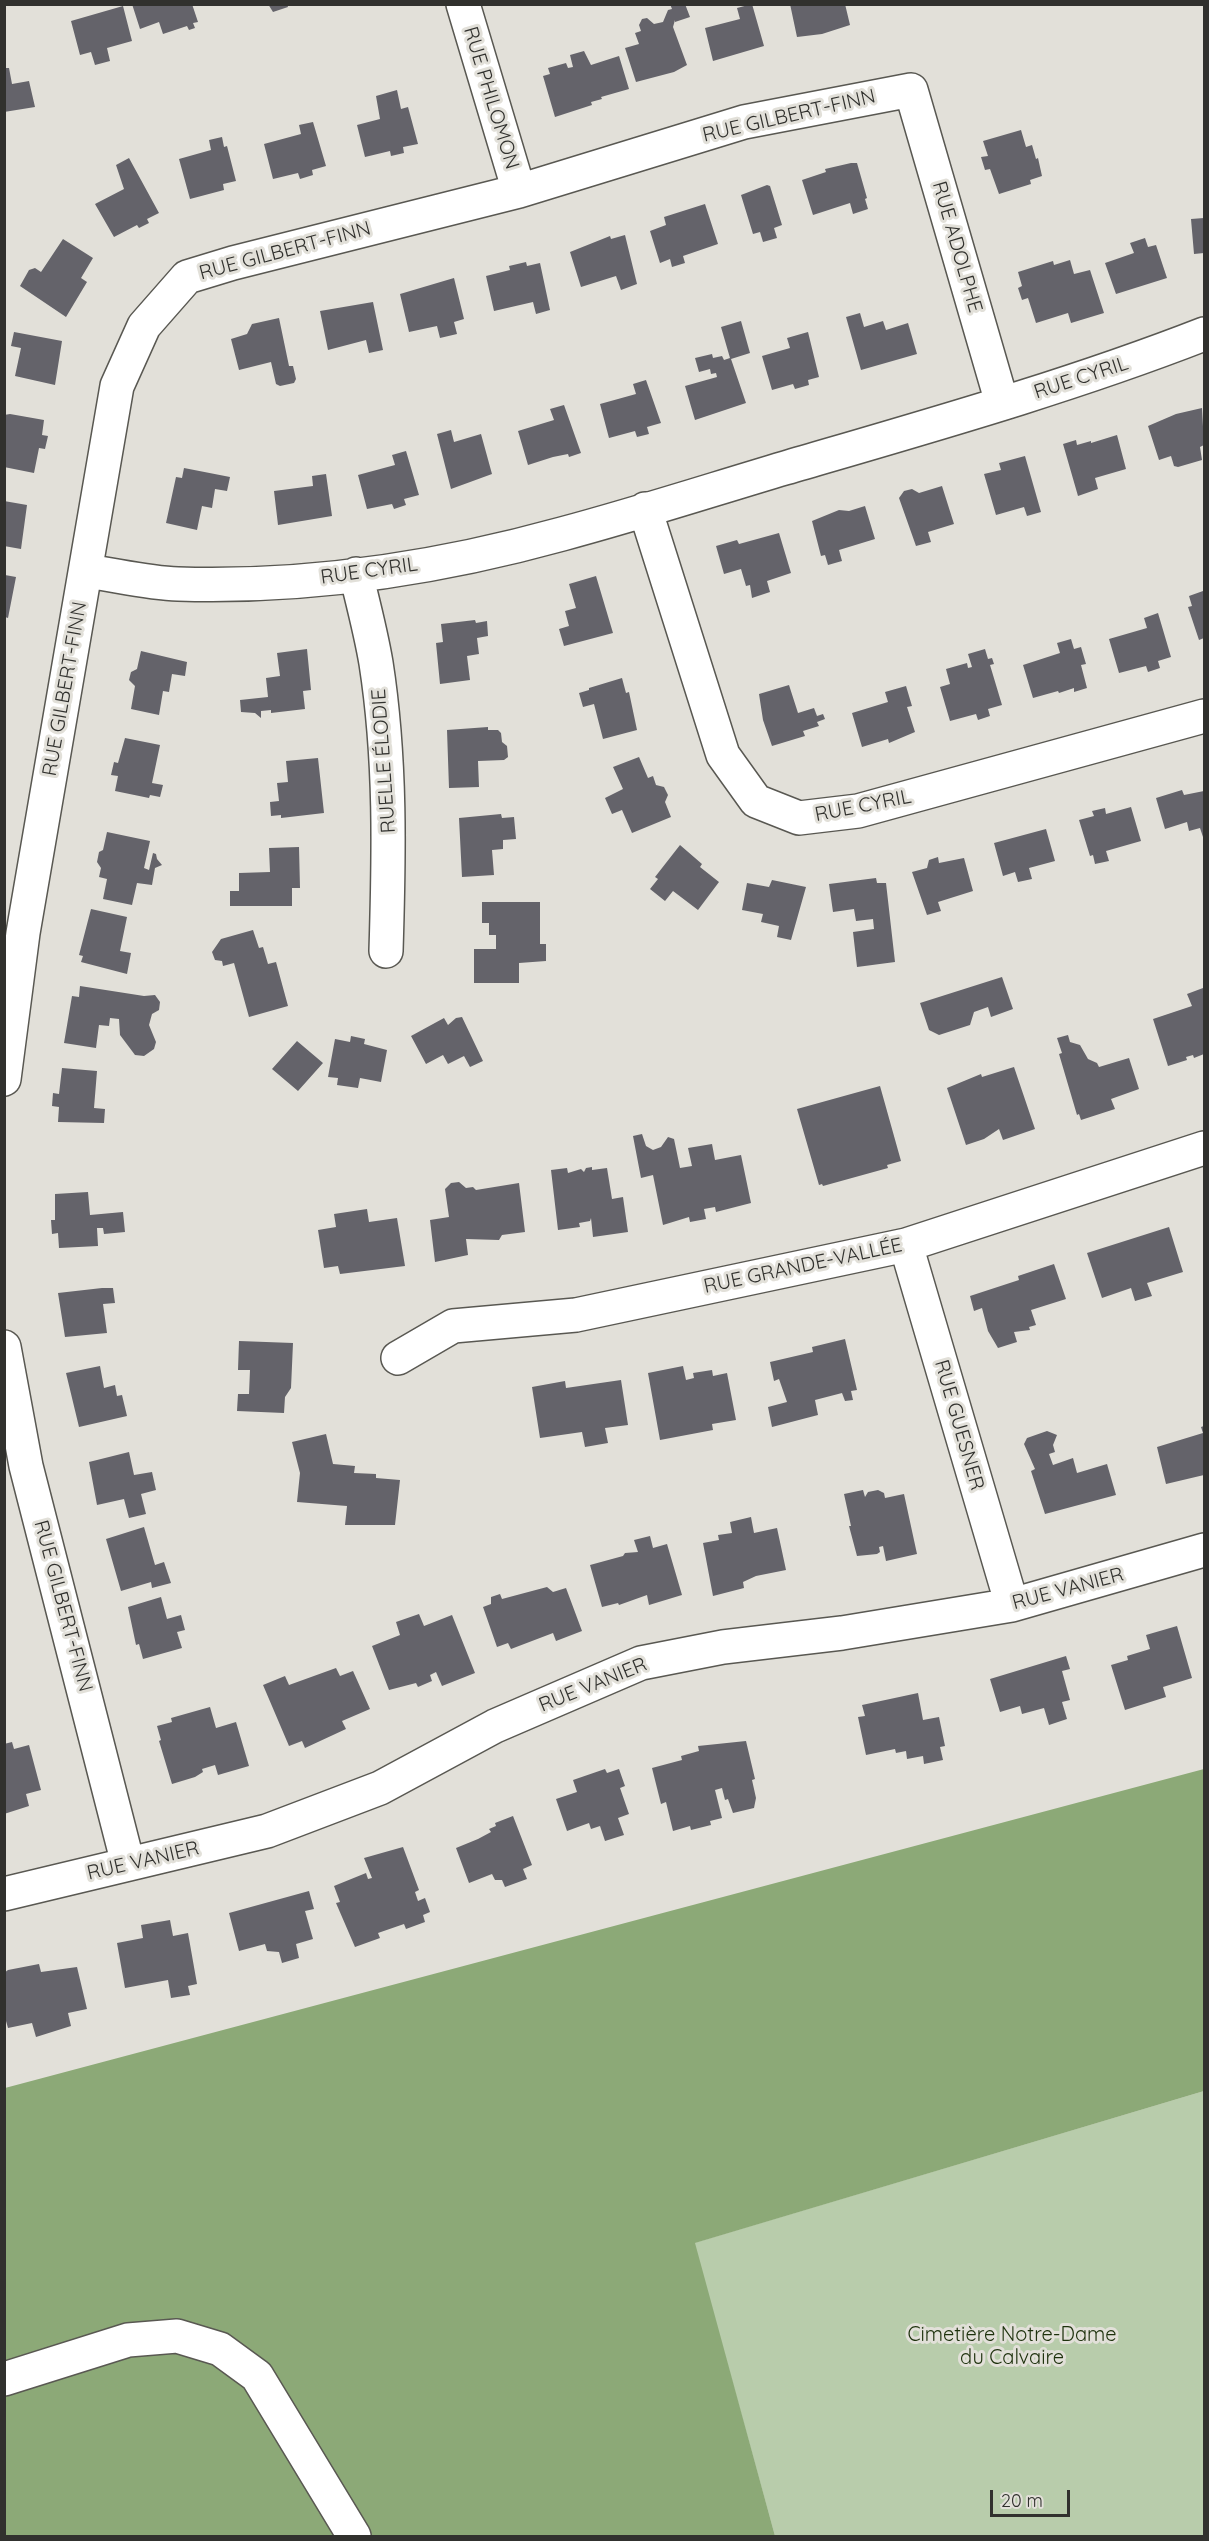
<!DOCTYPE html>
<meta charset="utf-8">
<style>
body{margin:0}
#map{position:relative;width:1209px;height:2541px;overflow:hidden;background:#e2e0d9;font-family:Quicksand,sans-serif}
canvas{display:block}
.frame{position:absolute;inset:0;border:6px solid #31312e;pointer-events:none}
.scale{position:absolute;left:990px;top:2490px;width:80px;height:27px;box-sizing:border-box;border:3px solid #31312e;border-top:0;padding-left:8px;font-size:18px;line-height:21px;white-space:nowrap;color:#31312e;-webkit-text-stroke:4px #e2e0d9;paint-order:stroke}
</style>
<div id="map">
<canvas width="1209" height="2541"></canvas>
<div class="frame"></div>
<div class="scale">20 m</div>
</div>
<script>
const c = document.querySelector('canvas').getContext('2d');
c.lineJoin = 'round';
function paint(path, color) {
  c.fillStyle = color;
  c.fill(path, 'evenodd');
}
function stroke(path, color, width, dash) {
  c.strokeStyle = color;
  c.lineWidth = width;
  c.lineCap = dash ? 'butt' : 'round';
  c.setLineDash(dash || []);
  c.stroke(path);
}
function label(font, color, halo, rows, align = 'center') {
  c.font = font + ' Quicksand,sans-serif';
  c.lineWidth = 6;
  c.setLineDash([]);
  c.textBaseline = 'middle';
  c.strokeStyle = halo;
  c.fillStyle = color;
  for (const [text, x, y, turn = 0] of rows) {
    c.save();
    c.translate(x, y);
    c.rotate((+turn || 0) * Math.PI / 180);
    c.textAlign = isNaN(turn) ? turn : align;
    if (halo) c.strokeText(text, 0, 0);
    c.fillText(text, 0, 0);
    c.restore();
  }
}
const green = new Path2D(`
 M1204,2091v445h-429l-81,-293z`);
const forest = new Path2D(`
 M1204,1769v322l-509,152 80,293h-770v-448z`);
const building = new Path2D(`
 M132,4h60l6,18 -5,1 2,5 -6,2 -2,-4 -24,8 -4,-12 -19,7z
 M268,4h19l1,3 -15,5z
 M670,4h15l5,13 -15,5v-2l-2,7 14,38 -13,7 -38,10 -11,-34 14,-4 -4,-11 6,-2 -2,-6 3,-6 5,-1 7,6 9,-2 5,-12 4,-1z
 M752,4l12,42 -51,15 -8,-33 35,-9 -3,-11z
 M790,4h55l5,21 -28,9 -25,3z
 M123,6l9,35 -25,7 3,13 -15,4 -4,-13 -11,3 -9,-34z
 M584,51l7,14 28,-9 10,33 -28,8 1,2 -11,3 1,3 -37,12 -12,-41 7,-2 -2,-6 18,-5 2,5 5,-1 -3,-12z
 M4,68h5l3,16 17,-3 6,26 -31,5z
 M397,90l4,19 7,-2 10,37 -15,3 1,6 -13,3 -1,-5 -25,6 -8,-32 23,-6 -4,-23z
 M313,122l13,44 -14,4 1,5 -13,4 -2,-6 -25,6 -9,-35 37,-10 -2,-9z
 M1021,130l5,17 6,-2 4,14 2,-1 4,18 -12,4 1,4 -32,10 -9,-25 -5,1 -4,-13 7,-1 -5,-15z
 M222,137l2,10 3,-1 9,35 -13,3 1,6 -34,9 -11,-40 32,-9 -2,-10z
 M129,158l30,55 -12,6 2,4 -10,5 -2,-3 -23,12 -19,-33 29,-15 -8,-24z
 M851,163h6l10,35 -2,1 3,10 -15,5 -3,-11 -37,12 -11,-35 24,-8 -1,-3z
 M767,185l3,1 12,39 -8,3 3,10 -14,4 -3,-10 -7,2 -12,-39z
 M705,204l13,40 -35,12 2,7 -13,4 -2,-8 -10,4 -10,-32 16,-6 -2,-8z
 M1204,218v35l-10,1 -3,-35z
 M625,235l12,49 -16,6 -5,-14 -35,11 -11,-35 40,-16 1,3z
 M1145,238l3,9 8,-2 11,33 -51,16 -11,-31 29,-10 -4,-10z
 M63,239l30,19 -12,20 6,4 -21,35 -46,-31 9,-16 6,-2 6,4z
 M1070,260l4,14 16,-4 14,43 -33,10 -3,-10 -32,10 -8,-25 -6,2 -4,-12 4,-2 -4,-14 35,-11 1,4z
 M526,262l1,4 13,-3 10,47 -14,4 -3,-12 -39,9 -8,-35 24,-6 -1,-4z
 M454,278l10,41 -10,3 3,12 -17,4 -3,-12 -28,6 -9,-38z
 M373,302l10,48 -14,3 -3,-13 -38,10 -8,-39z
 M860,313l4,14 19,-6 3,9 22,-7 9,31 -56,16 -15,-53z
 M279,318l10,48h4l3,13 -2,4 -14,3 -4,-2 -5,-22 -32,8 -8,-31 16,-5 5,-10z
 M741,321l9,32 -19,6 15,44 -51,17 -10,-34 32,-9 -1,-4 -5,1 -1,-5 -11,3 -4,-14 17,-4 1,4 9,-2 2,4 6,-2 -9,-31z
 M14,332l48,9 -7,44 -40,-9 6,-28 -10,-2z
 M808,332l11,45 -11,3 1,5 -14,4 -2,-5 -21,6 -10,-34 28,-8 -3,-10z
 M646,380l15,43 -14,4 2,7 -12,3 -2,-6 -26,7 -9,-34 36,-10 -3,-10z
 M564,405l17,48 -12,4 -1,-3 -15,3 -25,8 -10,-34 36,-11 -4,-11z
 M1202,408l2,37 -4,2 2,13 -24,7 -4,-1 -3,-10 -12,4 -11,-34 28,-12z
 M10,414l34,6 -2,15 6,1 -3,13 -6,-1 -5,25 -30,-6v-52z
 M451,430l3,12 27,-8 11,40 -41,15 -14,-55z
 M1117,435l9,34 -31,9 3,11 -20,7 -15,-52 13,-4 1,5 14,-4v2z
 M406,451l13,44 -15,4 2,6 -12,4 -2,-5 -25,5 -9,-34 37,-10 -3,-10z
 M1025,456l16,56 -14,4 -3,-9 -28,8 -12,-41 17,-4 -2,-7z
 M184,468l46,9 -3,14 -12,-2 -3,19 -10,-2 -5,24 -31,-7 10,-46 6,1z
 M326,474l6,42 -54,9 -4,-34 39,-5 -1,-10z
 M942,486l12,38 -26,8 3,10 -15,4 -17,-48 5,-7 8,-2 7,4z
 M4,501l23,4 -6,44 -17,-3z
 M865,506l10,33 -36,11 3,11 -14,4 -3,-10 -4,1 -9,-35 27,-11 10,1z
 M779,533l12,40 -24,8 3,11 -18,6 -2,-13 -4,1 -5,-17 -17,5 -8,-28 21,-6 2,4z
 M5,575l11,2 -8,41 -3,-1z
 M596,576l17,57 -49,13 -5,-17 10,-3 -4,-15 11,-3 -7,-24z
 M1203,591l1,47 -5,2 -11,-33 4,-1 -3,-10z
 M1158,613l13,44 -13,4 2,7 -12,4 -2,-6 -27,7 -10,-34 38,-11 -3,-10z
 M475,620l1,3 11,-2 1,15 -11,2 2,16 -12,2 3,24 -30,4 -4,-41 7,-1 -2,-18z
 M1071,639l3,10 7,-2 5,17 -5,1 6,23 -13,4v-4l-15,5 -1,-2 -25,7 -10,-33 37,-12 -3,-10z
 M307,649l4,41 -8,1 2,18 -34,4v-3l-10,1v7l-6,-5 -14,-1 -1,-12 28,-3 -2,-19 14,-2 -3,-23z
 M985,649l3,10 4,-1 2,6 -4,1 12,40 -14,4 2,7 -12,4 -2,-6 -26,7 -10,-34 10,-3 -4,-15 21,-6 1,5 4,-1 -4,-13z
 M141,651l46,11 -2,14 -13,-2 -3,18 -6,-1 -4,24 -28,-6 4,-23 -6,-6 2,-8 6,-3z
 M622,678l4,15 3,-1 8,38 -34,9 -9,-35 -11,3 -4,-14 10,-3v-2z
 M789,685l9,28 16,-5 3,8 6,-2 2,5 -8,3 2,4 -16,5 2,5 -33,10 -9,-26 -4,-26z
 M906,686l6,20 -5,1 8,25 -26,11 -1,-4 -26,8 -10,-34 36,-11 -3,-10z
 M488,727v3h10l3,3 1,9 5,4 1,11 -4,3 -26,1 1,26 -30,1 -2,-58z
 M125,738l35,7 -8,38 11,2 -3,12 -10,-2 -1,3 -34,-7 3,-15 -7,-1 3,-13 4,1z
 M639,757l9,21 5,-2 3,9 8,2 4,8 -3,7 6,15 -39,16 -10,-23 -10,4 -7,-16 18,-9 -10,-22z
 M318,758l6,55 -43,5v-3l-10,1 -1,-14 9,-1 -2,-18 11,-1 -2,-21z
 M1182,790l2,5 20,-4v49l-4,-12 -11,3 -2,-9 -22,7 -9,-31z
 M1131,807l10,34 -35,10 3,10 -14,3 -2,-9 -3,1 -11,-36 15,-4 -2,-5 13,-3 1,6z
 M501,814l1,4 12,-1 2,22 -13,1v9l-11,1 2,25 -32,2 -3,-59z
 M1046,829l9,32 -26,7 3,11 -14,3 -3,-10 -12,4 -9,-33z
 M107,832l43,9 -6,27 5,2 4,-17 3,1 1,5 5,6 -7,3 -3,17 -15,-2 -5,22 -29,-6 4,-20 -8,-2 2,-9 -4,-6 2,-10 4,-2z
 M680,845l22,19 -2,3 19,15 -21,28 -25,-19 -8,10 -15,-12 8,-10 -3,-2z
 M299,847l1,41h-8v18h-62v-15h9v-18l31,-1 -1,-24z
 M938,857l1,6 25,-5 9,33 -35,11 3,9 -14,4 -15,-43 15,-4 2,-8z
 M876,878l1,5h9l9,79 -38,5 -4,-35 21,-3 -1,-10 -17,2 -2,-12 -21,3 -4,-28z
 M772,880l34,7 -15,53 -14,-3 2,-11 -18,-4 2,-8 -21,-4 5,-27 22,4z
 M482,902h58v42h6v17l-27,2v20h-45v-34h22v-14h-7v-12h-7z
 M91,909l36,8 -7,34 11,2 -4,21 -46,-12 2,-6 -4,-1z
 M253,930l6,18 4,-1 5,17 8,-2 12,44 -39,11 -15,-54 -11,3 -1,-5 -7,-1 -3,-8 9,-13z
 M1002,977l11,32 -22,8 -3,-10 -14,5 -4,13 -31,10 -10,-5 -9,-27z
 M80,986l64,10 11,-1 5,7 -1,8 -7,4 -3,11 7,17 -2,7 -10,7 -9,-1 -15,-20 -1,-16 -9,-1 -1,8 -10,-1 -3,23 -32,-5 8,-47 7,1z
 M1203,988l1,66 -10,4 -1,-3 -7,2 1,3 -19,6 -15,-47 39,-13 -5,-12z
 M462,1017l21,44 -13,6 -6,-11 -16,8 -5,-9 -17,9 -15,-28 33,-18 4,7 8,-7z
 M1068,1035l2,7 10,3 8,14 9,4 2,4 30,-9 10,31 -28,10 4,10 -34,11 -2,-6 -2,1 -18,-61 3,-1 -5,-15z
 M351,1036l14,3 -1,5 23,6 -6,32 -21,-4 -2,10 -21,-3 1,-7 -10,-1 7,-38 15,3z
 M297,1041l26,22 -25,28 -26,-22z
 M1014,1067l21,62 -32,11 -4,-11 -15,10 -18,6 -19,-57 34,-14 1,3z
 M62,1068l35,3 -3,37 11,1 -1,14 -46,-1 1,-15 -7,-1 1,-13 6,1z
 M880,1086l21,75 -14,4 1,3 -65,18 -1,-2 -3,1 -22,-76z
 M642,1134l4,12 7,4 8,-3 7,-10 6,2 6,29 12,-2 -4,-18 24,-4 3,16 26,-5 10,48 -35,9 -1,-5 -11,2 2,10 -16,3 -1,-5 -26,8 -10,-50 -12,3 -8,-42z
 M592,1167v3l15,-2 5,31 11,-2 5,35 -35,5 -2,-19 -1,3 -11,2 1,4 -22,3 -7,-60 16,-2 1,5 13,-4 3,3 2,-4z
 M459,1182l7,6 7,-1 3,3 43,-7 6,49 -23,3 -3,5 -33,-1 2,16 -33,7 -5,-42 19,-3 -4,-28 6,-6z
 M88,1192l2,23 33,-3 2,20 -21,2 -1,-6h-6l1,18 -39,2 -1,-15 -6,1 -1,-14h4v-26z
 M367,1209l2,13 28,-4 8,48 -65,8 -2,-8 -14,2 -6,-38 18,-3 -2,-13z
 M1169,1227l14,45 -36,11 5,13 -17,5 -4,-13 -29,10 -15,-45z
 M1054,1264l12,35 -35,11 5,15 -7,2 1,3 -16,2 3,10 -19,6 -10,-17 -6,-23 -8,3 -4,-15 49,-16 -1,-4z
 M102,1288h11l2,15 -12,1 4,29 -42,4 -7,-44z
 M845,1339l12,51 -6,1 2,9 -8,1 -3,-8 -27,7 3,15 -46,12 -4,-20 19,-5 -8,-23 -5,2 -4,-19 43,-10 -1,-5z
 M239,1341l54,2 -2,45 -6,9 -1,16 -47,-2 1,-17h11l1,-24h-12z
 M100,1366l4,22 11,-3 2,11 5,-1 5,21 -48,11 -13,-54z
 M683,1366l3,14 8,-2 -1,-5 19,-3 1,6 14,-3 9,47 -24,4 1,6 -53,10 -12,-67z
 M621,1380l7,45 -23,3 3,15 -23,4 -3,-15 -42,6 -8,-51 33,-6 1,7z
 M1204,1426v49l-38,9 -9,-37 46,-14 -2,-6z
 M1047,1431l10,4 -4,10 2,7 -6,2 4,11 20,-7 4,15 30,-9 9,31 -71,19 -14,-43 4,-2 -11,-25 3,-6z
 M326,1434l7,30 22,2 -1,7 22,1v4l24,2 -5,45h-50l2,-19 -50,-4 3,-29 -8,-31z
 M129,1452l5,23 18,-3 4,18 -15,4 5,20 -17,4 -5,-19 -27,6 -8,-43z
 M863,1490l2,7 3,-5 10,-2 6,3 1,5 19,-4 13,60 -31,7 -3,-15 -4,1 1,5 -3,2 -20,2 -8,-30h2l-7,-32z
 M751,1517l3,16 23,-5 9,42 -30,6 -13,6 1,6 -31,8 -10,-53 16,-3 -1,-5 14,-2 -2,-11z
 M144,1527l11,38 9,-3 7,21 -19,5 -1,-6 -30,9 -15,-52z
 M650,1536l3,12 14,-4 15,51 -33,10 -2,-10 -28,10 -1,-2 -16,4 -12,-42 33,-9 2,-3 13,-1 -4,-12z
 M547,1587l6,5 13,-4 16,43 -26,10 -3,-8 -42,16 -3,-6 -11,4 -14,-40 8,-3v-7l9,-3 2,5z
 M161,1597l6,22 14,-4 4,15 -8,2 5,16 -39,11 -4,-15 -3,1 -8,-38z
 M419,1614l5,12 28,-11 23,58 -33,13 -6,-14 -6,3 2,6 -14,6 -2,-4 -27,7 -17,-44 28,-11 -4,-13z
 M1177,1626l15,52 -29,9 3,10 -41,13 -14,-45 17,-5 -1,-4 23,-7 -4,-14z
 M1066,1656l4,13 -8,2 8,29 -8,2 5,17 -18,6 -5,-17 -22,6 -2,-8 -20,6 -10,-33z
 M336,1668l4,8 13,-5 17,38 -28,12 4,8 -41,19 -3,-7 -13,5 -26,-61 22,-9 4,9z
 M918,1693l5,27 16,-3 6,29 -5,1 3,13 -19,4 -1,-8 -16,3 -1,-8 -10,2 -1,-4 -29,6 -8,-38 7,-1 -3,-11z
 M210,1707l6,21 20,-6 13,44 -31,9 -3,-10 -13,4 1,3 -8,5 -23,7 -13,-43 2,-1 -4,-14 15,-4 -1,-4z
 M746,1741l9,38 -3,1 4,18 -2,10 -21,5 -5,-14 -3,1 -3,-12 -7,2 7,28 -12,3 1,4 -20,5 -1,-4 -17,5 -7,-29 -5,2 -9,-36 30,-8 -1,-4 18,-5 -1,-5z
 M12,1742l2,7 15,-4 12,45 -15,4 3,12 -25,8v-70z
 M605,1769l2,4 12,-4 6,17 -5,2 9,26 -11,4 6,17 -19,6 -5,-15 -9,3 -2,-6 -22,8 -11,-32 21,-7 -4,-12z
 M513,1816l19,49 -9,4 4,10 -22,8 -3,-7h-7l-3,-6 -23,9 -13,-35 22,-9 13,-7 -2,-3 7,-3 -1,-3z
 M403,1847l16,43 -4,2 3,9 7,-3 5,14 -7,3 2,7 -19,7 -2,-5 -26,9 2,5 -25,9 -19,-44 4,-1 -6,-16 32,-13 2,6 4,-1 -8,-20z
 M309,1891l5,18 -9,2 8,28 -17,5 3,14 -17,5 -3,-11 -12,-1 -2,-7 -26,7 -10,-38z
 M170,1920l3,16 15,-3 9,51 -9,2 2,9 -19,3 -3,-18 -43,8 -8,-45 26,-5 -2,-13z
 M39,1964l2,8 36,-5 10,42 -19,4 3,13 -35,11 -4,-14 -24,5 -4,-14v-41l4,-3z`);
const minor = new Path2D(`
 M463,4l56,187
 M645,509l78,246 33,46 43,17 59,-7 346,-95
 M86,571c30,4 61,12 92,13 128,4 261,-16 384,-50 75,-20 149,-44 223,-66 140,-41 283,-81 419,-134
 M356,574c7,29 15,59 20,89 15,96 13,192 10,288
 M4,1079l19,-146 94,-547 27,-60 43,-49 46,-14 286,-72 225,-69 167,-32 91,313
 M906,1245l106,360
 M4,1347l22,119 102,398
 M398,1358l55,-32 123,-11 330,-70 298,-97
 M4,1894l263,-63 113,-43 115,-62 146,-63 82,-16 119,-14 170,-28 192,-55
 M4,2379l124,-39 49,-4 43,13 37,27 97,160`);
const streetNames = [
 ["RUE PHILOMON",491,98,73],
 ["RUE GILBERT-FINN",789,116,-13],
 ["RUE ADOLPHE",957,247,74],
 ["RUE GILBERT-FINN",285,251,-15],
 ["RUE CYRIL",1081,378,-18],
 ["RUE CYRIL",369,571,-8],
 ["RUE GILBERT-FINN",65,689,-80],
 ["RUELLE ÉLODIE",384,761,-94],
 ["RUE CYRIL",863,806,-11],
 ["RUE GRANDE-VALLÉE",803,1266,-12],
 ["RUE GUESNER",959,1425,74],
 ["RUE VANIER",1068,1589,-15],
 ["RUE GILBERT-FINN",63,1606,75],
 ["RUE VANIER",593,1685,-22],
 ["RUE VANIER",143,1861,-13]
];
const parkNames = [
 ["Cimetière Notre-Dame",1012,2335],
 ["du Calvaire",1012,2358]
];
paint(green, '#b8ccab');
paint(forest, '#8ca977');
paint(building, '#64636a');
stroke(minor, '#595852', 36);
stroke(minor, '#fff', 33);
label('20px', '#31312e', '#e2e0d9', streetNames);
label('20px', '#1d310c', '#e2e0d9', parkNames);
</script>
